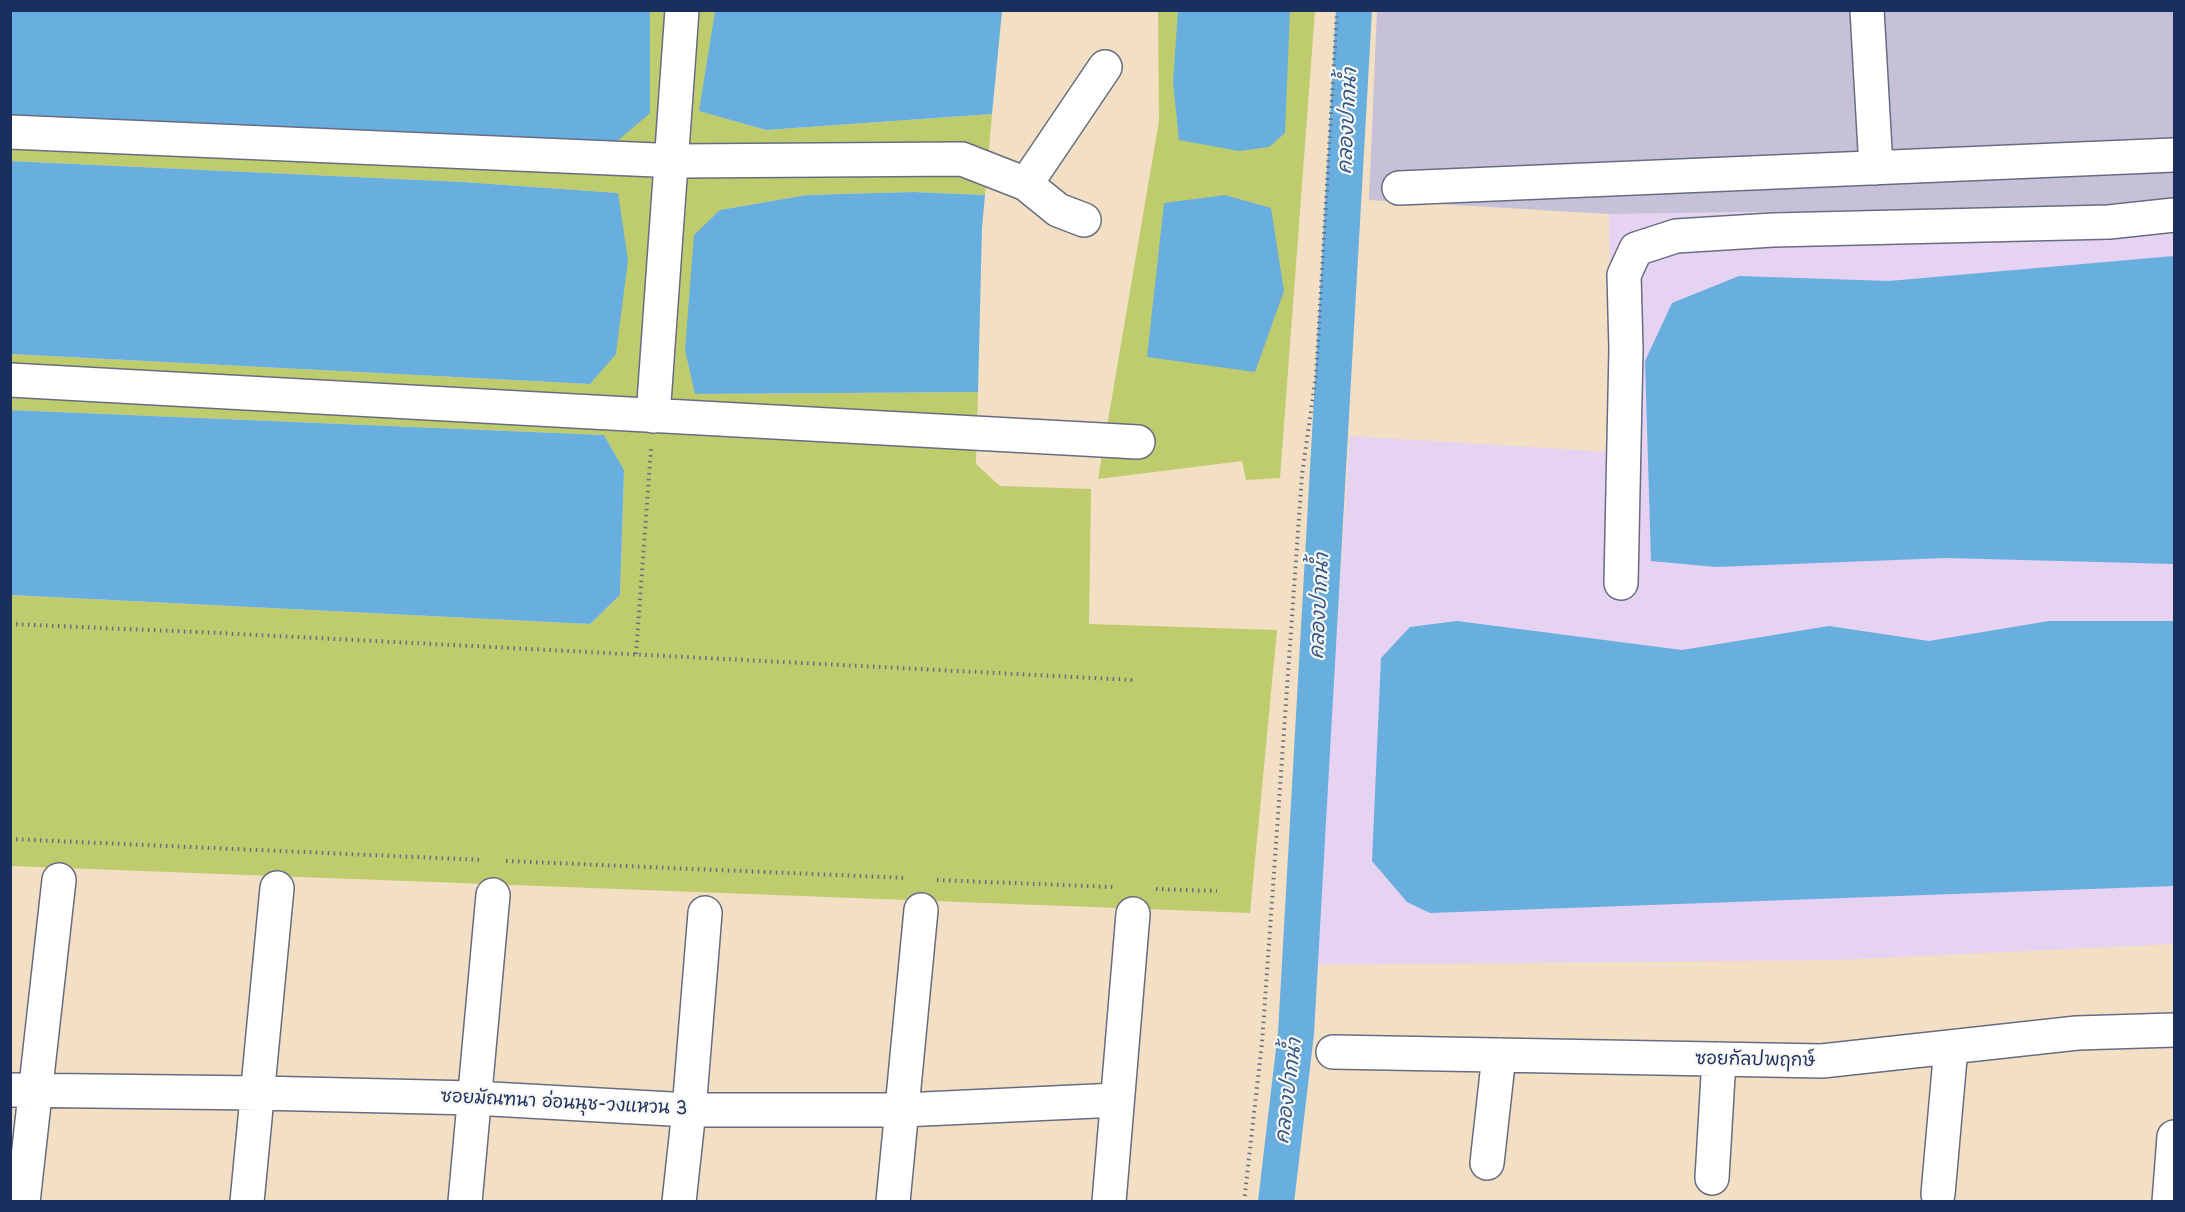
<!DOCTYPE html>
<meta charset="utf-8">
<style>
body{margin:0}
#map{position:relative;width:2185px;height:1212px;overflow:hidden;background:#f3dfc3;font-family:"Playpen Sans",sans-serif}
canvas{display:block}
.frame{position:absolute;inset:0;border:12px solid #1b2f5e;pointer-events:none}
</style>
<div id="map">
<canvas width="2185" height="1212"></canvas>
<div class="frame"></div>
</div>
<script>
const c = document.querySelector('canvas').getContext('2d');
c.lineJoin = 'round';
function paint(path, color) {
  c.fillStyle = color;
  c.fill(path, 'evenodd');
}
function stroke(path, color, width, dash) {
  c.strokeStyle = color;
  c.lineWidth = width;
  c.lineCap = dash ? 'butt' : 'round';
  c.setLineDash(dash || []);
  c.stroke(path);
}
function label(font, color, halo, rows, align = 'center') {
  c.font = font + ' "Playpen Sans","Playpen Sans Thai",sans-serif';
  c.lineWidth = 4.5;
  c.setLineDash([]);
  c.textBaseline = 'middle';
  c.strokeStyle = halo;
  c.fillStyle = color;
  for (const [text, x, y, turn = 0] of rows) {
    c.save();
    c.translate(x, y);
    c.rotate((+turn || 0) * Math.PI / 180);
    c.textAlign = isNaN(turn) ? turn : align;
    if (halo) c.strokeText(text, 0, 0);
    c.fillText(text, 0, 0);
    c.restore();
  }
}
const built = new Path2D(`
 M2174,197v747l-336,16 -524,5 36,-529 263,16 -4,-238 475,-7z`);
const industrial = new Path2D(`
 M1377,11h797v186l-90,10 -475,7 -240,-14z`);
const green = new Path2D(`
 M650,11h65l-15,100 66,19 226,-16 -7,81 -72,-3 -106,3 -87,15 -25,184 283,-2 -2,72 24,22 91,3 -2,135 188,6 -27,283 -1239,-47 -1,-271 580,29 30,-29 4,-125 -20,-35 -593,-25v-56l579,30 28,-191 -155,-11 -452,-21v-45l639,-3z
 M1158,11h157l-35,467 -34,2 -4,-19 -144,18 61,-358z`);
const water = new Path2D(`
 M11,11h639v102l-34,29 -605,-26z
 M715,11h287l-10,103 -226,16 -67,-19z
 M1178,11h112l-5,122 -16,14 -30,4 -60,-11 -6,-58z
 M10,161l453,21 155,11 10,67 -12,94 -26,30 -579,-30z
 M913,192l72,3 -3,33 -4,164 -283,2 -10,-44 9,-115 26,-25 87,-15z
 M1225,195l46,13 13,83 -29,81 -108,-15 17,-154z
 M2174,256v308l-228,-6 -230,9 -65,-6 -6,-200 27,-58 67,-27 150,5z
 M10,410l594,25 20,35 -4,125 -30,29 -579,-29z
 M1457,621l225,29 147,-24 100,15 120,-20h125v265l-744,27 -23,-11 -35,-41 9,-203 29,-31z`);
const canal = new Path2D(`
 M1276,1202l20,-169 58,-1023`);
const path = new Path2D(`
 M10,624l209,9 914,47
 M636,654l15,-205
 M10,839l473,21
 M506,861l400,17
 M937,880l176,7
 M1156,889l61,2
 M1244,1202l18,-159 40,-568 14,-100 21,-365`);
const minor = new Path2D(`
 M1867,10l9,158
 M10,132l669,29 283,-2 64,25 32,26 26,10
 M1026,184l79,-117
 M1399,188l775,-33
 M10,380l1128,62
 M653,416l29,-406
 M1621,583l5,-234 -2,-74 12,-26 40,-13 97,-6 336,-8 65,-7
 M1333,1052l489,9 255,-28 97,-3
 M10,1090l248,3 216,5 215,12h214l214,-10
 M1487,1163l12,-108
 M1712,1178l7,-119
 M1938,1194l13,-147
 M23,1202l36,-322
 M247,1202l30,-314
 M465,1202l28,-307
 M679,1202l10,-92 16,-197
 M893,1202l28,-292
 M1109,1202l24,-288
 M2169,1202l5,-65`);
const streetNames = [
 ["ซอยกัลปพฤกษ์",1755,1060,1],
 ["ซอยมัณฑนา อ่อนนุช-วงแหวน 3",564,1103,3]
];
const waterNames = [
 ["คลองปากน้ำ",1348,121,-87],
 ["คลองปากน้ำ",1320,606,-87],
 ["คลองปากน้ำ",1289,1091,-83]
];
paint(built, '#e5d3f1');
paint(industrial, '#c7c0d9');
paint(green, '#becc6e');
paint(water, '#68aede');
stroke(canal, '#68aede', 36);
stroke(minor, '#676d81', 36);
stroke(path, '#676d81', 4, [1.5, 4.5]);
stroke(minor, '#fff', 33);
label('18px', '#1b2f5e', '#f6f6f2', streetNames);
label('italic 20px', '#325584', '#f6f6f2', waterNames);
</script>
